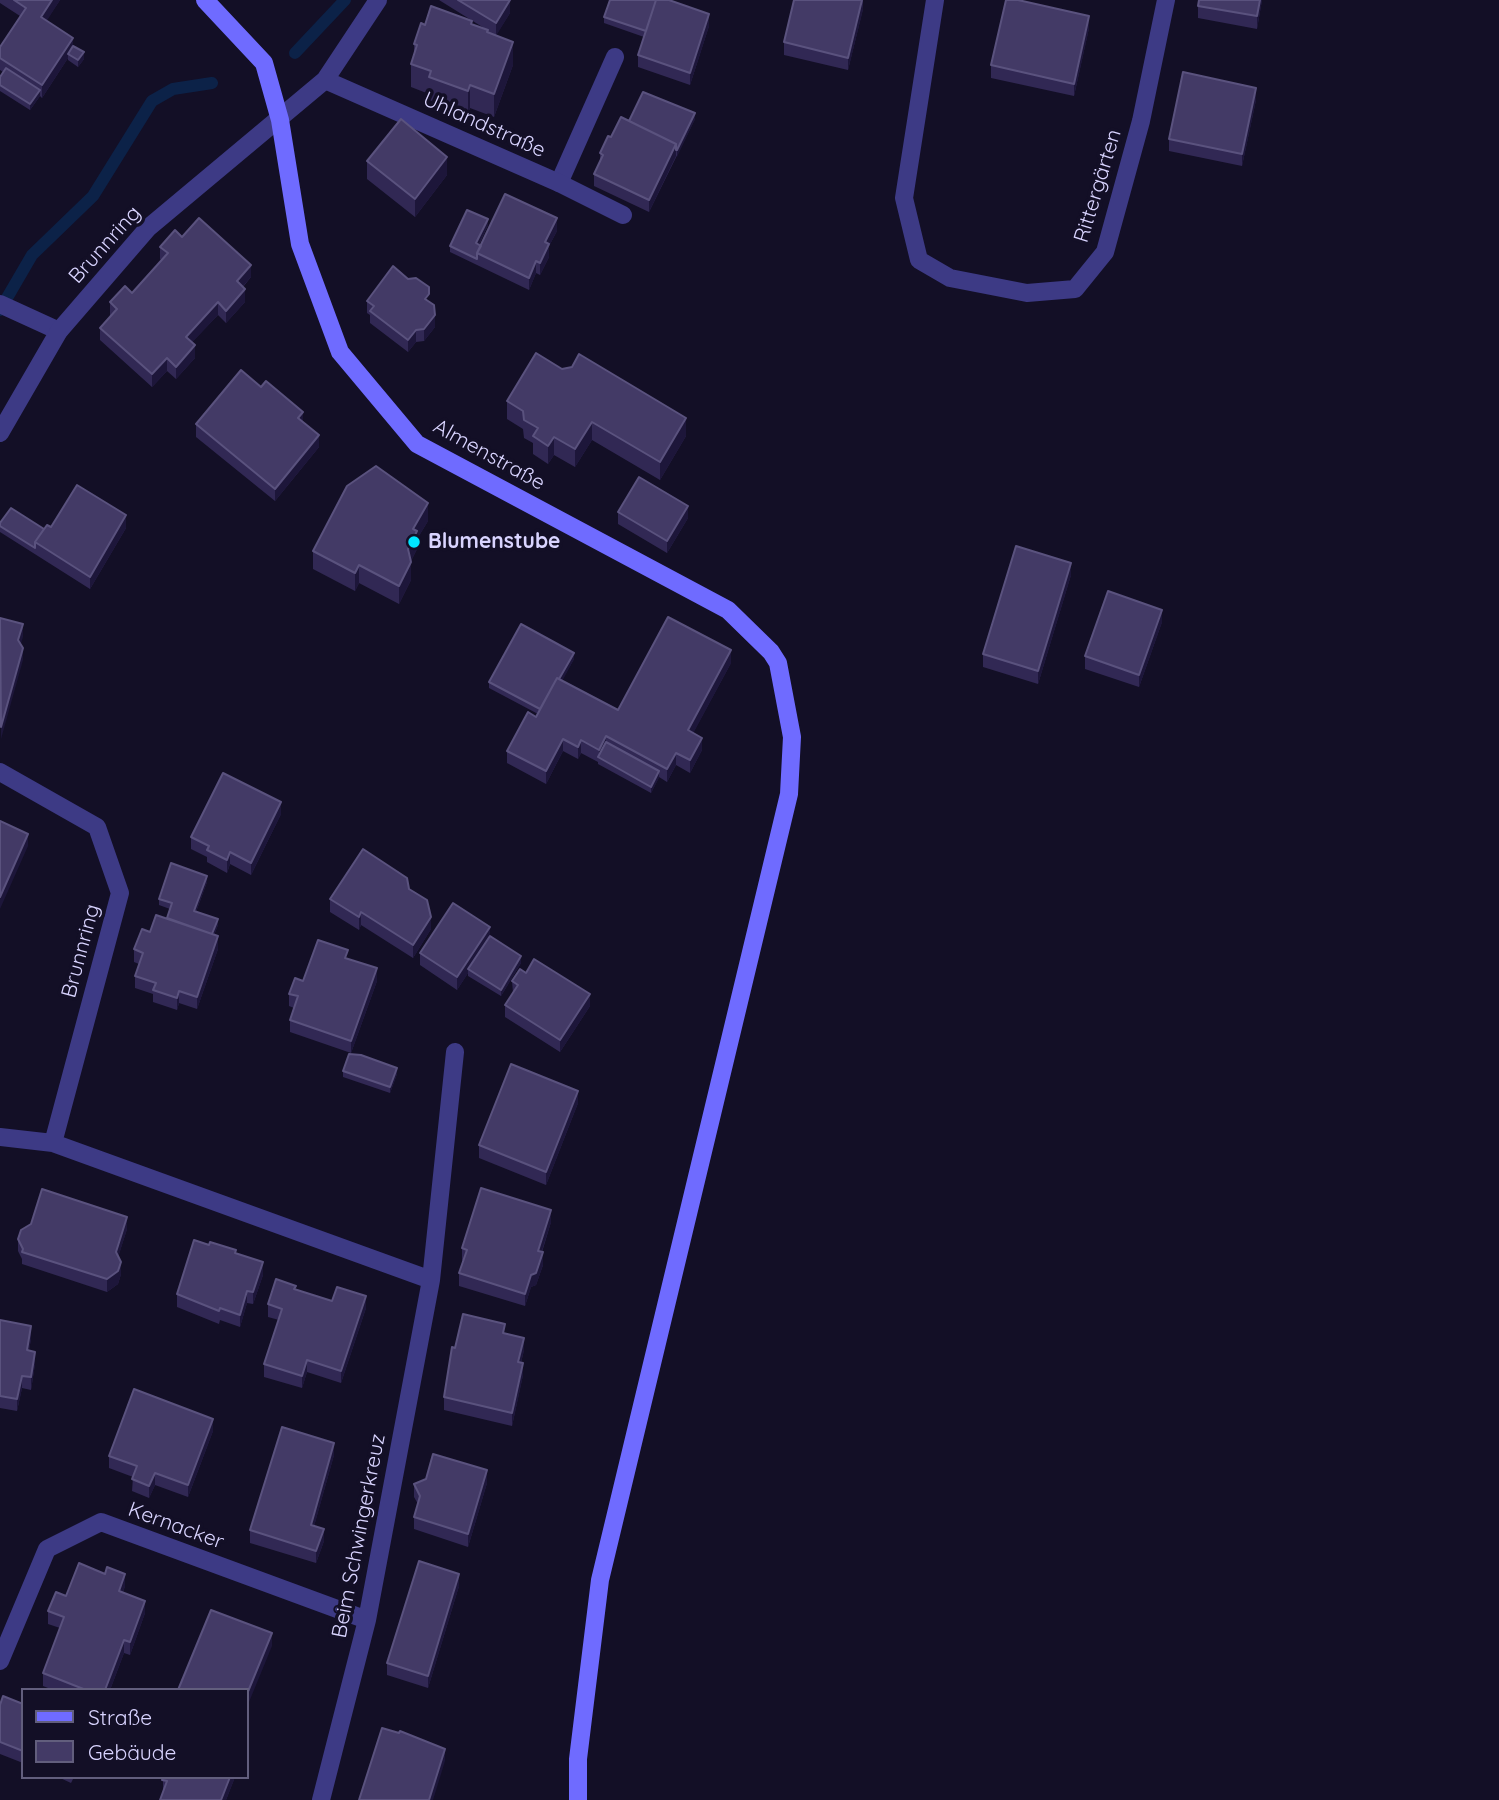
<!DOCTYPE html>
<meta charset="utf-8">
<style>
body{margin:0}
#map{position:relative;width:1499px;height:1800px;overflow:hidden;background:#130f26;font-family:Quicksand,sans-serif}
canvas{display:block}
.legend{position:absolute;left:21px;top:1688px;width:228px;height:91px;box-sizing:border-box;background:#130f26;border:2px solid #625e7d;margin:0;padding:9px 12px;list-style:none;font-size:21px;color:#d9d4ff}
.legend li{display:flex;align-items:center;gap:14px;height:35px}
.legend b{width:35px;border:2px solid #625e7d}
</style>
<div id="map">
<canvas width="1499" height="1800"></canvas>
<ul class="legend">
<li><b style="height:9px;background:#6f6bff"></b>Straße</li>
<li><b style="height:19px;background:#433a66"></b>Gebäude</li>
</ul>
</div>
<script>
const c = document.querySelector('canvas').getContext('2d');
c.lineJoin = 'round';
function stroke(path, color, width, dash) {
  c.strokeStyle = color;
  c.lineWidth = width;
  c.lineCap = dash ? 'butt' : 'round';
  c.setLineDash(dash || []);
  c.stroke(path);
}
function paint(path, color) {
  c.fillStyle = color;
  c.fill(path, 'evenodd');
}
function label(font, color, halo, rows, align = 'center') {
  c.font = font + ' Quicksand,sans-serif';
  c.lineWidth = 7;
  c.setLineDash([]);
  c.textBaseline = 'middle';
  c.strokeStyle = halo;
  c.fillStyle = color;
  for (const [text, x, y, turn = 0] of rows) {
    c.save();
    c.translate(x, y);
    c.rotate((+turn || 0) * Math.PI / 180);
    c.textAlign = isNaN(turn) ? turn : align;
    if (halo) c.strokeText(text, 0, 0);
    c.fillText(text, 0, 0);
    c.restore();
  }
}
const stream = new Path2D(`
 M295,53l50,-53
 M0,310l32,-55 61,-59 59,-95 21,-12 39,-6`);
const lane = new Path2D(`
 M559,183l56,-126
 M0,304l59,27`);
const street = new Path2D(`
 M935,0l-31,198 15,62 31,18 77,15 48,-4 30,-37 36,-131 25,-121
 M325,80l234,103 64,32
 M0,433l59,-102 89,-103 177,-148 53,-80
 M0,772l97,55 23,66 -67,250
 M0,1137l53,6 378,137
 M0,1661l47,-112 54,-27 266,98
 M321,1800l46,-180 64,-340 24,-228`);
const secondary = new Path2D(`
 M205,0l59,63 16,57 20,124 40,108 77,92 311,166 43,42 7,11 14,74 -3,57 -189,786 -22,179v41`);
const wall = new Path2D(`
 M0,0h60l-14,21 38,38 -6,8 -10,-7v-2l-26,40 -2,-2 -10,14 -30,-19v-14l3,-5 -3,-2v-23l20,-31 -20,-13z
 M439,0h71v13l-14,22 17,30 -19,52 -24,-9 -2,6 -39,-14v-6l-18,-7v-23l3,-9v-11l11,-19 47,-1 12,4z
 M863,0v9l-15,61 -64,-15v-13z
 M1262,0l-5,29 -59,-11v-12z
 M604,17l105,9 -19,59 -52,-18v-12l6,-18 -40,-14z
 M1089,28l-15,68 -83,-18v-13z
 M1256,100l-14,66 -73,-15v-12z
 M695,119l-46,93 -55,-26v-12l6,-13v-8l11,-16 18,-16z
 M367,161l80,14 -32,42 -48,-38z
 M488,225l-9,20 2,1 76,-15 -8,15v11l-9,18 -4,-2 -7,17 -79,-38v-6z
 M182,237l69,40 -8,10 2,15 -19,21 -8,-8 -26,27 3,16 -19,21 -9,-8 -15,16 -52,-47v-12l11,-12 -1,-1v-13l22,-9 29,-33 -1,-1v-12z
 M367,301l62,1 6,25 -11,14 -8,1 -8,10 -38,-29v-8l-3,-2z
 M562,369l124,67 -26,44 -68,-40 -17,27 -21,-12 -6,9 -15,-10v-11l-9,-5 -1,-9 -16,-10v-18z
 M303,422l16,25 -44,54 -79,-64v-13z
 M618,512l70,6 -21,35 -49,-29z
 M428,521l-11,18v10l-6,12v19l-12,24 -40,-21 -4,8 -42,-22v-18z
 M0,523l44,6 7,-2 75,1 -36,61 -90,-57z
 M1071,575l-33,109 -55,-17v-13z
 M1162,622l-23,65 -54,-18v-13z
 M574,659l-12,21 56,30 113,-47 -38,70 9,17 -12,23 -14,-8 -9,17 -8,-5 -8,16 -53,-29v-2l-17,-9 -3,6 -15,-8 -17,33 -39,-21v-12l31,-37 -49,-26v-6z
 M281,814l-30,61 -21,-11 -3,9 -20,-11v-5l-16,-8v-12z
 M207,882l-11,30 22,13 -4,10 4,14 -21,60 -18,-6 -2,7 -24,-8v-8l-18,-6v-12l4,-12 -5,-2v-13l33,-31 3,-9 -11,-4v-6z
 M409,889l22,40 -18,29 -52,-33 -2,5 -29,-18v-13z
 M490,937l31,26 -20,33 -33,-20v-3l-11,17 -37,-25v-12z
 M348,959l29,22 -26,72 -61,-21v-12l4,-12 -5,-2v-12l14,-13z
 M526,973l64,33 -30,46 -55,-35v-12l8,-12 -1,-12z
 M343,1071l54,3 -7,19 -47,-16z
 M578,1103l-32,82 -67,-27v-13z
 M551,1222l-9,30 1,13 -7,20 -5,2 -6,19 -66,-20v-13l4,-12 -1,-1v-12z
 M127,1229l-9,28 3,17 -3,10 -11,8 -85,-28v-5l-4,-8v-12z
 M236,1254l27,21 -10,29 -6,-1 -7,24 -20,-7 -1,4 -42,-17v-13z
 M296,1289l36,12 34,7 -25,75 -34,-11 -5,16 -38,-11v-13l15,-44 -11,-3v-13z
 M0,1320l31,19 -2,11 6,14 -4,26 -9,-2 -5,23 -17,-3z
 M505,1334l19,16 -3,13 2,12 -11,51 -68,-16v-13l11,-49z
 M213,1431l-25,66 -33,-12 -6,13 -17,-7 1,-14 -24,-9v-12z
 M334,1455l-20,71 10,15 -8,22 -66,-20v-13z
 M487,1483l-19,64 -54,-18v-12l4,-13 -4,-7v-13z
 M125,1586l-2,6 22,21 -15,42 -6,-2 -14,37h-57l-10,-4v-13l17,-45 -12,-4v-13l18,-15z
 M459,1586l-31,102 -41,-13v-12z
 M23,1704v59l-23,-9v-49z
 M58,1777h16l-3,6z
 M163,1777h72l-9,23 -63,-8z`);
const shadedWall = new Path2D(`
 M52,0h8l-19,30v-13z
 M510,0v13l-14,23v-13z
 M862,0l1,9 -15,61v-12z
 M1260,0h2l-5,29v-13z
 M709,14v12l-19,59v-12z
 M1089,16v12l-15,68v-12z
 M73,38v13l-5,3v4l-26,40v-13z
 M513,42v23l-19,52v-23z
 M84,52v7l-6,8v-7z
 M470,85v23l-2,6v-23z
 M1256,88v12l-14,66v-12z
 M40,90v6l-10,14v-6z
 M695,113v6l-18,38v-7z
 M676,144v12l-27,56v-12z
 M447,157v18l-32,42v-18z
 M557,218v13l-8,15v11l-9,18v-12l5,-21z
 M488,219v6l-12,25v-7z
 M536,261v12l-7,17v-12z
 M251,265v12l-14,16v-12z
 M245,289v13l-19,21v-12z
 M218,302v13l-32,34v-12z
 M435,315v12l-11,14v-12z
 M416,330v12l-8,10v-12z
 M195,345v13l-19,21v-12z
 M167,358v13l-15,16v-13z
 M303,412v12l-5,-6z
 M686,418v18l-26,44v-18z
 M592,422v18l-17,27v-18z
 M319,435v12l-44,54v-12z
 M554,437v18l-6,9v-18z
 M428,503v18l-11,18v10l-9,18v-18l5,-20z
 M688,506v12l-21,35v-12z
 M126,515v13l-36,61v-12z
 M411,562v18l-12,24v-18z
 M1071,563v12l-33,109v-13z
 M359,565v18l-4,8v-18z
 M1162,610v12l-23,65v-12z
 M23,624v13l-5,16v-13z
 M23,648v12l-22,79v-12z
 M731,650v13l-43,80v-13z
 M574,653v6l-31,58v-7z
 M606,736v12l-7,10v-8z
 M702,738v12l-12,23v-13z
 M563,739v12l-17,33v-13z
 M581,740v13l-3,6v-12z
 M676,753v12l-9,17v-13z
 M659,771v7l-8,15v-6z
 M281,802v12l-30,61v-12z
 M28,834v12l-28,63v-12z
 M230,852v12l-3,9v-13z
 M207,876v6l-13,35v-6z
 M361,912v13l-2,5v-13z
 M431,917v12l-18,29v-13z
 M218,919v6l-8,21v-7z
 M490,927v12l-22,30v4l-11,17v-13z
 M218,936v13l-21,60v-12z
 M521,956v7l-20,33v-6z
 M377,968v13l-26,72v-12z
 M179,991v12l-2,7v-12z
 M590,994v12l-30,46v-12z
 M397,1068v6l-7,19v-6z
 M578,1091v12l-32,82v-13z
 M551,1210v12l-13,41v-12z
 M127,1217v12l-11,35v-12z
 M543,1252v13l-7,20 -5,2 -6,19v-12l6,-19z
 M121,1262v12l-3,10 -11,8v-13z
 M263,1262v13l-10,29v-12z
 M247,1291v12l-7,24v-12z
 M366,1296v12l-25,75v-12z
 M31,1326v13l-4,23v-12z
 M524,1338v12l-6,24v-12z
 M35,1352v12l-4,26v-13z
 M307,1360v12l-5,16v-12z
 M523,1363v12l-11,51v-13z
 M22,1376v12l-5,23v-12z
 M213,1419v12l-25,66v-12z
 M334,1443v12l-23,82v-12z
 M487,1470v13l-19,64v-13z
 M155,1473v12l-6,13v-12z
 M324,1529v12l-8,22v-12z
 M125,1574v12l-6,17v-12z
 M459,1574v12l-31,102v-12z
 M145,1601v12l-15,42v-13z
 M272,1633v13l-25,61v-13z
 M124,1640v13l-14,37h-5z
 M445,1749v12l-12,39h-4z
 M230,1777h5l-9,23h-5z`);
const building = new Path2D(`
 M14,0h38l-11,17 32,21 -31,47 -42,-27v-11l26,-39z
 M458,0h52l-14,23z
 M610,0h46l-10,31 -42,-14z
 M656,0h13l40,14 -19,59 -52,-18z
 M794,0h68l-14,58 -64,-16z
 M1006,0h12l71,16 -15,68 -83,-19z
 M1199,0h61l-3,16 -59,-10z
 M431,6l41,15 -1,3 17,6 -1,2 26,10 -19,52 -24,-9 -2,6 -39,-14 2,-6 -20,-7 6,-19 -3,-1 7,-21 4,2z
 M73,46l11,6 -6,8 -10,-6z
 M6,68l34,22 -10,14 -30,-19v-8z
 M1183,72l73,16 -14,66 -73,-15z
 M643,92l52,21 -18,37h-1v-6l-47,-23z
 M621,117l55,27 -27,56 -55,-26 9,-19 -3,-2 8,-17 3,1z
 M401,119l46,38 -32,42 -48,-38z
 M505,194l52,24 -12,24 4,2 -9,19 -4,-2 -7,17 -52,-25z
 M467,210l21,9 -12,24 5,3 -4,7v6l-27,-13z
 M199,218l52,47 -14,16 8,8 -19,22 -8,-9 -32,35 9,8 -19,22 -9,-9 -15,16 -52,-46 17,-19 -7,-7 15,-16 7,7 36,-40 -8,-6 15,-17 7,7z
 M393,266l15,13 8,-1 13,9v7l-4,5 9,6 1,10 -11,14 -8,1 -8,10 -38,-29 4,-5 -7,-5z
 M536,353l26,16 10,-2 7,-13 107,64 -26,44 -68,-40 -17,27 -21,-12 -6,9 -15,-10 5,-8 -14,-8 -1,-9 -16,-10z
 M241,370l20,17 5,-6 37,31 -5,6 21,17 -44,54 -79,-65z
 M376,466l52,37 -15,26 4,2 -9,18 3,13 -12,24 -40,-21 -4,8 -42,-22 34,-65z
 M639,477l49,29 -21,35 -49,-29z
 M77,485l49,30 -36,62 -55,-35 12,-17 4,2z
 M11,508l33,21 -9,13v6l-35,-22v-3z
 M1016,546l55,17 -33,108 -55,-17z
 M1108,591l54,19 -23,65 -54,-19z
 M668,617l63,33 -43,80 14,8 -12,22 -14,-7 -9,16 -61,-33 -7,14 -18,-10 -3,7 -15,-8 -17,32 -39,-20 21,-39 8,5 21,-39 61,32z
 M0,618l23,6 -5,16 5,8 -22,79z
 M521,624l53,29 -15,26 -2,-1 -17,31 -51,-27z
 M606,742l53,29 -8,16 -53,-30z
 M223,773l58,29 -30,61 -21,-11 -3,8 -20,-10 2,-4 -18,-9z
 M0,821l28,13 -28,63z
 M363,849l44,29 2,11 18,11 4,17 -18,28 -52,-33 -2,5 -29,-18z
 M171,863l36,13 -13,35 24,8 -6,15 -45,-16 5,-15 -13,-4z
 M453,903l37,24 -33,50 -37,-24z
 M156,915l62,21 -21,61 -18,-6 -2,7 -24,-8 3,-7 -21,-7 8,-23 -9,-4 8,-20 8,3z
 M490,936l31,20 -20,34 -33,-21z
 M318,940l30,10 -3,8 32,10 -26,73 -61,-21 8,-24 -9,-2 6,-16 8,3z
 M534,959l56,35 -30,46 -55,-35 13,-20 -6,-4 8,-12 6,4z
 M349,1054l12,1 36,13 -7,19 -47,-16z
 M511,1064l67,27 -32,81 -67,-27z
 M481,1188l70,22 -13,41 5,1 -7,21 -5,2 -6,19 -66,-21 8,-23 -5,-2z
 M42,1189l85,28 -11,35 5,10 -3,9 -11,8 -85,-27 1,-3 -5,-10 3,-9 10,-6z
 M194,1240l15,5 1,-3 26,8 -1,3 28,9 -10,30 -6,-1 -7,24 -20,-7 -1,3 -42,-17z
 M276,1279l20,7 -2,3 38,12 5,-14 29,9 -25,75 -34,-11 -5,16 -38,-12 18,-55 -14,-5z
 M463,1314l42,10 -2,9 21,5 -6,24 5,1 -11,50 -68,-16 8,-50 3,1z
 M0,1320l31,6 -4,24 8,2 -4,25 -9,-1 -5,23 -17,-3z
 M134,1389l79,30 -25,66 -33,-12 -6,13 -17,-7 5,-13 -28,-10z
 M282,1427l52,16 -23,82 13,4 -8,22 -66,-21z
 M433,1454l54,16 -19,64 -54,-17 6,-21 -6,-12 12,-5z
 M419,1561l40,13 -31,102 -41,-13z
 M79,1563l26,11 2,-7 18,7 -6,17 26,10 -15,41 -6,-2 -19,50h-19l-43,-17 21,-56 -16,-6 8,-19 10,4z
 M211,1610l61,23 -25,61v-4h-69z
 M3,1696l20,8v47l-23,-9v-37z
 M382,1728l17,5 1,-2 45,18 -16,51h-70z
 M163,1777h67l-9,23h-61l7,-19 -5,-1z`);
const markers = [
 [414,542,7,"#00e5ff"]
];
const streetNames = [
 ["Uhlandstraße",484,125,24],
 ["Rittergärten",1098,186,-73],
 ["Brunnring",105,245,-48],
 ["Almenstraße",489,455,29],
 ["Brunnring",81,951,-75],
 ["Kernacker",176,1526,20],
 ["Beim Schwingerkreuz",359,1536,-79]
];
const poiNames = [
 ["Blumenstube",428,542]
];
stroke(stream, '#0c2248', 12);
stroke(lane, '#3d3a85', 18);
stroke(street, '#3d3a85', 18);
stroke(secondary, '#6f6bff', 18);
paint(wall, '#312854');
paint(shadedWall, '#1d163a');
paint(building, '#433a66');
stroke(building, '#5a527e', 2);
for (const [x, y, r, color] of markers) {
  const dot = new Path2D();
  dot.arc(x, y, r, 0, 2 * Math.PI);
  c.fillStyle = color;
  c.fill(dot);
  stroke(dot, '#130f26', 2.5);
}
label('21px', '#d9d4ff', '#130f26', streetNames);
label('bold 21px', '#d9d4ff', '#130f26', poiNames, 'left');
</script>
